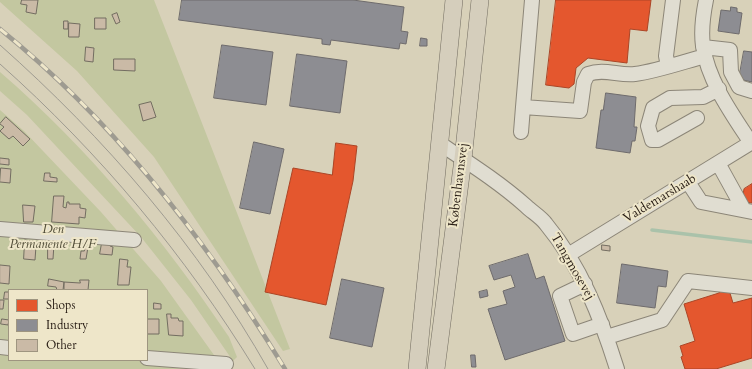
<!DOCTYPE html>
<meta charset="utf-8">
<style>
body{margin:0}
#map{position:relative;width:752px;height:369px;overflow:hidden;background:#d8d1b9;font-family:Cardo,serif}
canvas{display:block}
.legend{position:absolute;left:8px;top:289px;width:140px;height:72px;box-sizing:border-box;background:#eee6c9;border:1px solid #9e9580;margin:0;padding:5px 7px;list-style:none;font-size:12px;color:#261b13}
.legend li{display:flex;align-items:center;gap:8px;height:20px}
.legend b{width:20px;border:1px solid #9e9580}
</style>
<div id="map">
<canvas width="752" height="369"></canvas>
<ul class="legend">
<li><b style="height:11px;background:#e4572e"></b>Shops</li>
<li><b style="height:11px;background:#8d8d92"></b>Industry</li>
<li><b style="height:11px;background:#cabaa6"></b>Other</li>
</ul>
</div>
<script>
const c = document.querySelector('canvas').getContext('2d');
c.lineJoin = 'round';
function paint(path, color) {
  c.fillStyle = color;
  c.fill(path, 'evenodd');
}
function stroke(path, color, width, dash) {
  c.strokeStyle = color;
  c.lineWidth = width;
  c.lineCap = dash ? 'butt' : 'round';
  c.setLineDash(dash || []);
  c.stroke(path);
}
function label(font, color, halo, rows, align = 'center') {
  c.font = font + ' Cardo,serif';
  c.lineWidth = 4;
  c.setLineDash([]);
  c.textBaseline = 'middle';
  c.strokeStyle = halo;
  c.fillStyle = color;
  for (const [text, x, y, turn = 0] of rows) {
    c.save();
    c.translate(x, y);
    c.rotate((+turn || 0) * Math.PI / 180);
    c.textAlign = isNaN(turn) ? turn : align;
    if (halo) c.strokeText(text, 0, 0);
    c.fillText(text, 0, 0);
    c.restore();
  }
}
const green = new Path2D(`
 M0,0h154l136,349 -7,2 -129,-194 -77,-86 -77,-69z
 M0,72c89,77 164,168 229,265l8,20 -4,4 -42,-61 -50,-63 -114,-122 -27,-24z
 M0,110l24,21 77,81 60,69 63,88h-224zM9,290h138v70h-138z`);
const shops = new Path2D(`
 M556,0h95l-4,31 -17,-2 -3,34 -39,-5 -12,10 -2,16 -5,4 -23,-3z
 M336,143l21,3 -4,35 -27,124 -61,-13 28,-124 39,7z
 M752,184v19l-10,-1 2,-13z
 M718,288l11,2 4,13 19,-5v60l-36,11h-31l-4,-12 2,-1 -3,-10 15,-5 -11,-37 35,-11z`);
const industry = new Path2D(`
 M182,0h171l51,7 -3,24 7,1 -2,12 -6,-1 -1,6 -68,-9 -1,5 -8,-1v-5l-143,-19z
 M731,7l6,1v4l5,1 -3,21 -21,-3 3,-21 9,1z
 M421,38l6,1v7h-7z
 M222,45l51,7 -7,53 -52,-7z
 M744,51l8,1v30l-13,-3z
 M297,54l50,7 -7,52 -50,-7z
 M606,93l30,4 -2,30h3l-2,14h-3l-2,12 -34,-5 5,-38h2z
 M254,142l30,7 -14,65 -30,-6z
 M528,254l8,25 8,-3 21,65 -60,19 -17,-51 19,-5 -4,-13 12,-4 -4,-12 -17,5 -5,-14z
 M622,264l46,7 -2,16 -8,-1 -3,22 -38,-5z
 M342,279l42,9 -12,59 -42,-9z
 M487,290l1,6 -8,2 -1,-6z
 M471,355h4l1,12h-4z`);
const stream = new Path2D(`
 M652,230l100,12`);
const building = new Path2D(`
 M22,0h16l-2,14 -10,-2 1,-7 -6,-1z
 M117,13l3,9 -4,2 -4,-9z
 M95,18h11v11h-11z
 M64,21h4v8h-4z
 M69,23l11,1 -1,13h-10z
 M86,47l8,1 -1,14 -8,-1z
 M114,59h21v12l-21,-1z
 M151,102l5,15 -13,4 -4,-16z
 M6,117l24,22 -7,7 -10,-10 -4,3 -9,-8 4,-4 -4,-3z
 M0,158l9,1v6l-9,-1z
 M1,168l10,1 -1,14 -10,-1z
 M45,173h5v4l7,1v4l-13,-1z
 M54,196h10l-1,11 3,1 1,-6h2v2h11v4l6,1 -1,9 -6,-1v7l-27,-2z
 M23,205l12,1 -2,16h-9z
 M25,240l14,2v5l-3,-1 -1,14 -11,-1z
 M102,243h8v3l3,1 -1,8 -12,-1z
 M48,244h6l-1,15h-5z
 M602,245l8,1v5l-8,-1z
 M85,247h3l-2,12h-6l1,-8h3z
 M120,259l8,1 -1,7h4l-2,18h-11z
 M0,265l10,1 -1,18 -9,-1z
 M49,279l15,3 -1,8h-6l-1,-3 -8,-1z
 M80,280h9l-1,10h-24v-8l16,1z
 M5,292h4v7h-5z
 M0,300h4l-1,9h-3z
 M154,303l7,1v5h-7z
 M167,314h4v4h7l1,3h4v15l-14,-1z
 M2,319l7,1 -1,5 -7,-1z
 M147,319h12v15h-12z`);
const minor = new Path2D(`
 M532,0l-9,107 57,4 4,-29 4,-8c16,-6 31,2 47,0 22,-3 48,-12 70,-18
 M706,0c-3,15 -5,32 -3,46 5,35 29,68 48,97
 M703,47l27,3 1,22 8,15 13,4
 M668,66l-2,-10 7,-56
 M697,118l-39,22h-6l-4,-14 5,-18 17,-10 33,-1 16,-8
 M521,132l2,-25
 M439,143c30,20 60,39 87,63 6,6 15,11 20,18 35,42 55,94 71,145
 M718,163l26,47
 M688,182l13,20 51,10
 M0,229l134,11
 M568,255l184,-113
 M585,284l-25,12 13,38 29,-10
 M607,337l55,-17 26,-39 64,7
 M0,347l9,1
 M147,358l79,6`);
const major = new Path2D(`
 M417,369l37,-369
 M436,369l27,-210 17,-159`);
const tram = new Path2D(`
 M0,45c105,93 199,202 268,324
 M0,64c100,89 185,191 255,305`);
const rail = new Path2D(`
 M0,29c116,94 208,213 285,340`);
const streetNames = [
 ["Københavnsvej",459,185,-83],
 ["Valdemarshaab",660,199,-31],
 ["Tangmosevej",572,267,60]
];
const parkNames = [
 ["Den",53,230],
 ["Permanente H/F",53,245]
];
paint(green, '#c3c7a0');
paint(shops, '#e4572e');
stroke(shops, '#ab4526', 1);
paint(industry, '#8d8d92');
stroke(industry, '#6e6b6c', 1);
stroke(stream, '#aac2aa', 3.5);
paint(building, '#cabaa6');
stroke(building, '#736d61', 1);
stroke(minor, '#8c8678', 16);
stroke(major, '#736d61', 18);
stroke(minor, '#e0ddd1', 14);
stroke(major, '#d5cebc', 17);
stroke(tram, '#9e9b91', 1);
stroke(rail, '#9e9b91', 4.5);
stroke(rail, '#eee6c9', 3, [9]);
label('13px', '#261b13', '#eee6c9', streetNames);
label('italic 13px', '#504c37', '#eee6c9', parkNames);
</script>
